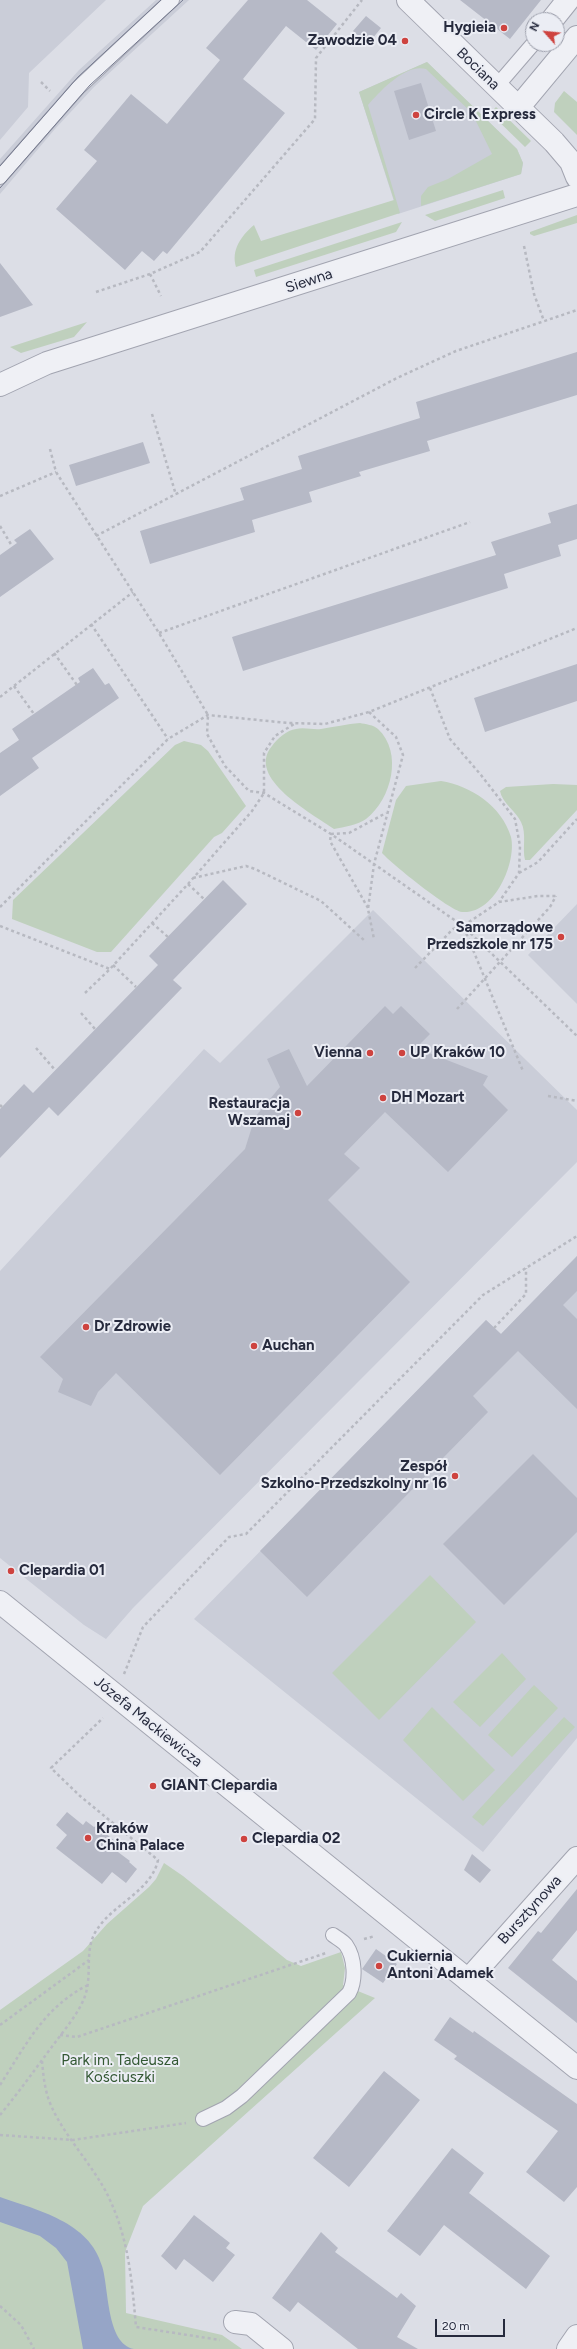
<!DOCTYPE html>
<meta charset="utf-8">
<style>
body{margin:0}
#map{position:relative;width:577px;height:2349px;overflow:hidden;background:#dcdee6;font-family:Figtree,sans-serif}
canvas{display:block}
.north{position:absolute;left:525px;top:12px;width:40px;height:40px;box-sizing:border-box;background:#ebedf4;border:1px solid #9c9fab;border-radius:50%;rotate:297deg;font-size:11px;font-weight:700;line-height:16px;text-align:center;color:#262a3d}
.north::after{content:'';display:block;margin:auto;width:14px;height:18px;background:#ce433f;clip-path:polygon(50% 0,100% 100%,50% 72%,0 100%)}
.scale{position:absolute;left:435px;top:2319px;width:70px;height:18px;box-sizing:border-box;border:2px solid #262a3d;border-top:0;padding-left:5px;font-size:12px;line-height:14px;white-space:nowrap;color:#262a3d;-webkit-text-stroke:3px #ebedf4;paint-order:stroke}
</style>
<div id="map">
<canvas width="577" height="2349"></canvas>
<div class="north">N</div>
<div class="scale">20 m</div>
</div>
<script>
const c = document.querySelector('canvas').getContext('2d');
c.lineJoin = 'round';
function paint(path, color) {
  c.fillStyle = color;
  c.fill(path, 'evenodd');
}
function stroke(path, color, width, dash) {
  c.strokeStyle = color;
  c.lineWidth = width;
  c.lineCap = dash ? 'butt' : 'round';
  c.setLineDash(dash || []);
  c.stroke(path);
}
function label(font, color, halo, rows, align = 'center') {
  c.font = font + ' Figtree,sans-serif';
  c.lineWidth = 4;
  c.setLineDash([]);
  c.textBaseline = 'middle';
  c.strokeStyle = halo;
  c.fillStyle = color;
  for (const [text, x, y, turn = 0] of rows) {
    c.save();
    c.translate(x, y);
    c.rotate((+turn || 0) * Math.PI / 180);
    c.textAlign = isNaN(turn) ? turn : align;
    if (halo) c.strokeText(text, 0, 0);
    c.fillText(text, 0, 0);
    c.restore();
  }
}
const built = new Path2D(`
 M0,0h106l-77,73 -1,34 -28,33z
 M156,0h33l-95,87 -39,42 -55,65v-35l79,-89z
 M427,62l90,87 6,14 -1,6 -1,5 -123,40 -39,-122z
 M577,904v100l-49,-49z
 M373,910l204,200v52l-444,446 -27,31 -22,-14 -84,-67v-287l204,-222 16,14z
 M577,1256v482l-94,114 -289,-233 292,-299 15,14z`);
const green = new Path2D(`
 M427,62l90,87 6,14 -2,11 -100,32v-10l7,-9 20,-8 44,-25 -20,-41 -46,-44c-20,-6 -46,22 -58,36l32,108 -164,54c-5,-17 5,-31 18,-42l7,16 133,-41 -35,-108z
 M564,91l13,11v33l-23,-23 1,-9z
 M496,107l35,34 -6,6 -35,-34z
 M503,190l2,8 -70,23 -10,-6z
 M577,215v8l-43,13 -4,-2v-2z
 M402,222l-6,10 -140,45 -2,-7z
 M87,322l-13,15 -53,16 -11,-6z
 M360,723c5,1 14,2 18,6 25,23 14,70 -12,90 -8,6 -22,8 -32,10 -21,-15 -89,-51 -62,-83 5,-7 15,-16 24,-17 8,-2 17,1 25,0 13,-2 26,-5 39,-6z
 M184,741l17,4 7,6 38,55 -24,27 -8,4 -103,115h-14l-85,-33 1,-19 162,-155z
 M441,781c30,5 61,25 70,56 6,26 -17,78 -49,75 -13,-2 -69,-47 -80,-59l14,-53 10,-14z
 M553,784l24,1v25l-47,50h-5c-3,-12 2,-26 -4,-38 -5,-11 -19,-19 -21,-31l6,-4z
 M430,1575l46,47 -97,98 -47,-47z
 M502,1653l24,26 -46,48 -27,-25z
 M534,1685l24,23 -46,49 -24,-22z
 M432,1707l63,63 -32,31 -60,-61z
 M564,1717l11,10 -92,99 -11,-9z
 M164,1863l19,13 104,84 14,6 40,-14 4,16 -2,17 32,13 -232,208 -18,46 1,61 96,22 20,14h-242v-339l83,-59 24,-27 42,-37 7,-8z`);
const water = new Path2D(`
 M0,2197c37,13 90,25 102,69 7,21 4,78 32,83h-51l-16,-87 -11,-14 -16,-12 -40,-14z`);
const building = new Path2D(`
 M248,0h59l30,24 -21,26 -30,-24 -43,53 42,34 -118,141 -4,-3 -9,10 -12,-10 -17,19 -69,-61 41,-48 -13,-11 47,-56 36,30 53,-64 -14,-12z
 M460,0h81l-31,39z
 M366,16l15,12 -13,16 -15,-13z
 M421,83l15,48 -27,9 -15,-49z
 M0,263l33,42 -33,12z
 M577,352v43l-150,46 3,10 -71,21 2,4 -52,16 3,10 -60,18 3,12 -105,32 -10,-33 104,-31 -4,-12 62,-19 -4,-13 122,-38 -4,-16z
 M143,442l7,21 -74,23 -7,-21z
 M577,504v35l-19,6 3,11 -57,18 4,14 -265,83 -11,-34 264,-82 -5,-13 60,-19 -3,-10z
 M30,529l24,30 -54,38v-42l17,-12 -3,-3z
 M577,664v37l-92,31 -11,-34z
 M93,668l12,17 4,-2 10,15 -87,60 7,10 -39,28v-43l19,-13 -7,-11 68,-47 -2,-4z
 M223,880l24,24 -74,76 9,8 -124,128 -9,-9 -49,51v-49l24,-25 9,9 125,-128 -9,-9z
 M385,1006l8,8 8,-8 29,28 -14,14 72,28 -5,9 25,25 -60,62 -63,-60 -41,42 16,14 -32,32 82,82 -190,193 -104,-102 -18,19 -7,14 -33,-14 5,-13 -23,-22 205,-208 10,-32 25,-30 -13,-28 22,-10 18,37z
 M577,1256v35l-14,14 14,14v90l-59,-58 -45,45 15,16 -181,185 -47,-46 226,-231 15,14z
 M533,1454l44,44v34l-73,73 -61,-61z
 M67,1812l16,13 3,-4 8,6 2,-1 19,15 -1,8 16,12 -1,1 8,7 -11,14 -14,-11 -10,12 -46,-36 11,-13 -11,-10z
 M472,1854l19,16 -11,13 -16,-13z
 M577,1889v41l-25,30 25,21v42l-69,-55 30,-37 3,2z
 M376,1949l21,15 -14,19 -21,-14z
 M450,2017l23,16 1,-2 103,73v83l-13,15 -38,-30 32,-41 -104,-72 3,-3 -23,-16z
 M384,2071l36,29 -71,87 -36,-29z
 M452,2148l32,25 -15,20 81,63 -24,33 -82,-64 -24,31 -33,-25z
 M194,2215l36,28 -4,5 9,7 -22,27 -29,-23 -8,11 -15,-14z
 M321,2232l17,16 -3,4 62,46 4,-5 15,13 -19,31 21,12h-60l-60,-47 -8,10 -18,-14z`);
const path = new Path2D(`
 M41,82l9,9
 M524,246l10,48 10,27
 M150,274l11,22
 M96,292l54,-18 50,-22 115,-133 1,-61 46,-58
 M152,414l24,81
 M50,449l6,23 103,161 49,82 -1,19 18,32 24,25 15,2 67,41 132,92 114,110
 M0,496l56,-24
 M0,526l12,20
 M96,536l301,-158 59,-27 121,-41
 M91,624l77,115
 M159,633l311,-111
 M54,653l23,32
 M14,686l20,28
 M430,688l20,51 31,36 34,44 5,27 -1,27 -20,29
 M0,697l133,-105
 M369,712l27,25 7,18 -29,109 -6,45 6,30
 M519,873l19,-11 39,-43
 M193,878l53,-12 9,3 66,32 45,41
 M188,884l16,15
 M0,907l168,-168 40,-24 80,8 37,1 44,-12 208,-84
 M368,908l-38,-67 1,-7 18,-1 37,-20
 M152,923l16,14
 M0,926l110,43
 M464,928l59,143
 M113,965l23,22
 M415,968l38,-39 10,-3 36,-24 39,-6h19
 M85,993l25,-24 78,-85 64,-73 12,-18v-40l11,-17 19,-12
 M457,1009l93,-102 6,-11
 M81,1013l14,16
 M36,1048l19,22
 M548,1096l29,5
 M0,1105l2,2
 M494,1328l32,-34v-26
 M124,1674l19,-47 86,-90 17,-3 237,-239 94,-59
 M364,1939l11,-3
 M0,2025l89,-65
 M60,2035l17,2 249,-84
 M42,2061c1,11 2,22 5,33 9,34 47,71 62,104 20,42 23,84 27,129l84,13
 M0,2085c26,-40 44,-78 88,-100
 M0,2115c19,-23 36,-47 54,-71 11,-15 25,-31 31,-48 8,-23 -2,-48 13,-68 16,-24 54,-38 60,-68l-78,-64 -29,-28 52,-50
 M0,2135l73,5 113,-17
 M0,2306l21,19 13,24`);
const service = new Path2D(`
 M496,87l37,-43
 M0,177l78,-89 94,-88
 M203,2119l23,-11 16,-12 107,-103c7,-13 6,-35 -3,-48 -3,-4 -9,-7 -13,-10`);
const minor = new Path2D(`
 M408,0l146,142 17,20 6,15
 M552,20l16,-20
 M518,108l59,-71
 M468,1980l109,-122
 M235,2322l16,2 31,25
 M568,2349l9,-13`);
const tertiary = new Path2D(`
 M0,385l47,-22 530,-168
 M0,1602l577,466`);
const tram = new Path2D(`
 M0,166l78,-89 83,-77
 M0,188l90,-103 93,-85`);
const markers = [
 [504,28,4,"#ce433f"],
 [405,41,4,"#ce433f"],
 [416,115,4,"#ce433f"],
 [561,937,4,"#ce433f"],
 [370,1053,4,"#ce433f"],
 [402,1053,4,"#ce433f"],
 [383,1098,4,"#ce433f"],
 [298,1113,4,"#ce433f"],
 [86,1327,4,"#ce433f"],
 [254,1346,4,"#ce433f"],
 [455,1476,4,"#ce433f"],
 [11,1571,4,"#ce433f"],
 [153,1786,4,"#ce433f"],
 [88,1838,4,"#ce433f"],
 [244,1839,4,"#ce433f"],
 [379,1966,4,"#ce433f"]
];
const poiNames = [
 ["Hygieia",496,28,"right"],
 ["Zawodzie 04",397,41,"right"],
 ["Circle K Express",424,115],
 ["Samorządowe",553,928,"right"],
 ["Przedszkole nr 175",553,945,"right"],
 ["Vienna",362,1053,"right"],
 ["UP Kraków 10",410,1053],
 ["DH Mozart",391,1098],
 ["Restauracja",290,1104,"right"],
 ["Wszamaj",290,1121,"right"],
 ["Dr Zdrowie",94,1327],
 ["Auchan",262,1346],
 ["Zespół",447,1467,"right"],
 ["Szkolno-Przedszkolny nr 16",447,1484,"right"],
 ["Clepardia 01",19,1571],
 ["GIANT Clepardia",161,1786],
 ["Kraków",96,1829],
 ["China Palace",96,1846],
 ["Clepardia 02",252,1839],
 ["Cukiernia",387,1957],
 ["Antoni Adamek",387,1974]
];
const streetNames = [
 ["Bociana",478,69,44],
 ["Siewna",309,281,-18],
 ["Józefa Mackiewicza",148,1722,39],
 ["Bursztynowa",530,1910,-48]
];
const parkNames = [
 ["Park im. Tadeusza",120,2061],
 ["Kościuszki",120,2078]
];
paint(built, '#cacdd8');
paint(green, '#bfd0bd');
paint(water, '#96a5c7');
paint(building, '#b6b9c6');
stroke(service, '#a2a4b0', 16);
stroke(minor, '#a2a4b0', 24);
stroke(tertiary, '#a2a4b0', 24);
stroke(path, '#b7b9c1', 2.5, [3, 3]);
stroke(service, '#eff0f5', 14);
stroke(minor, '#eff0f5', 22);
stroke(tertiary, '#eff0f5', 22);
stroke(tram, '#767b90', 1);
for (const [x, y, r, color] of markers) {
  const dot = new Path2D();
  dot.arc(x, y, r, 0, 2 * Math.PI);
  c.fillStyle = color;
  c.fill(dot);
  stroke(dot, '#ebedf4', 1.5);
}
label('bold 15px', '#262a3d', '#ebedf4', poiNames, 'left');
label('15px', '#262a3d', '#ebedf4', streetNames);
label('15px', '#335833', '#ebedf4', parkNames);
</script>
